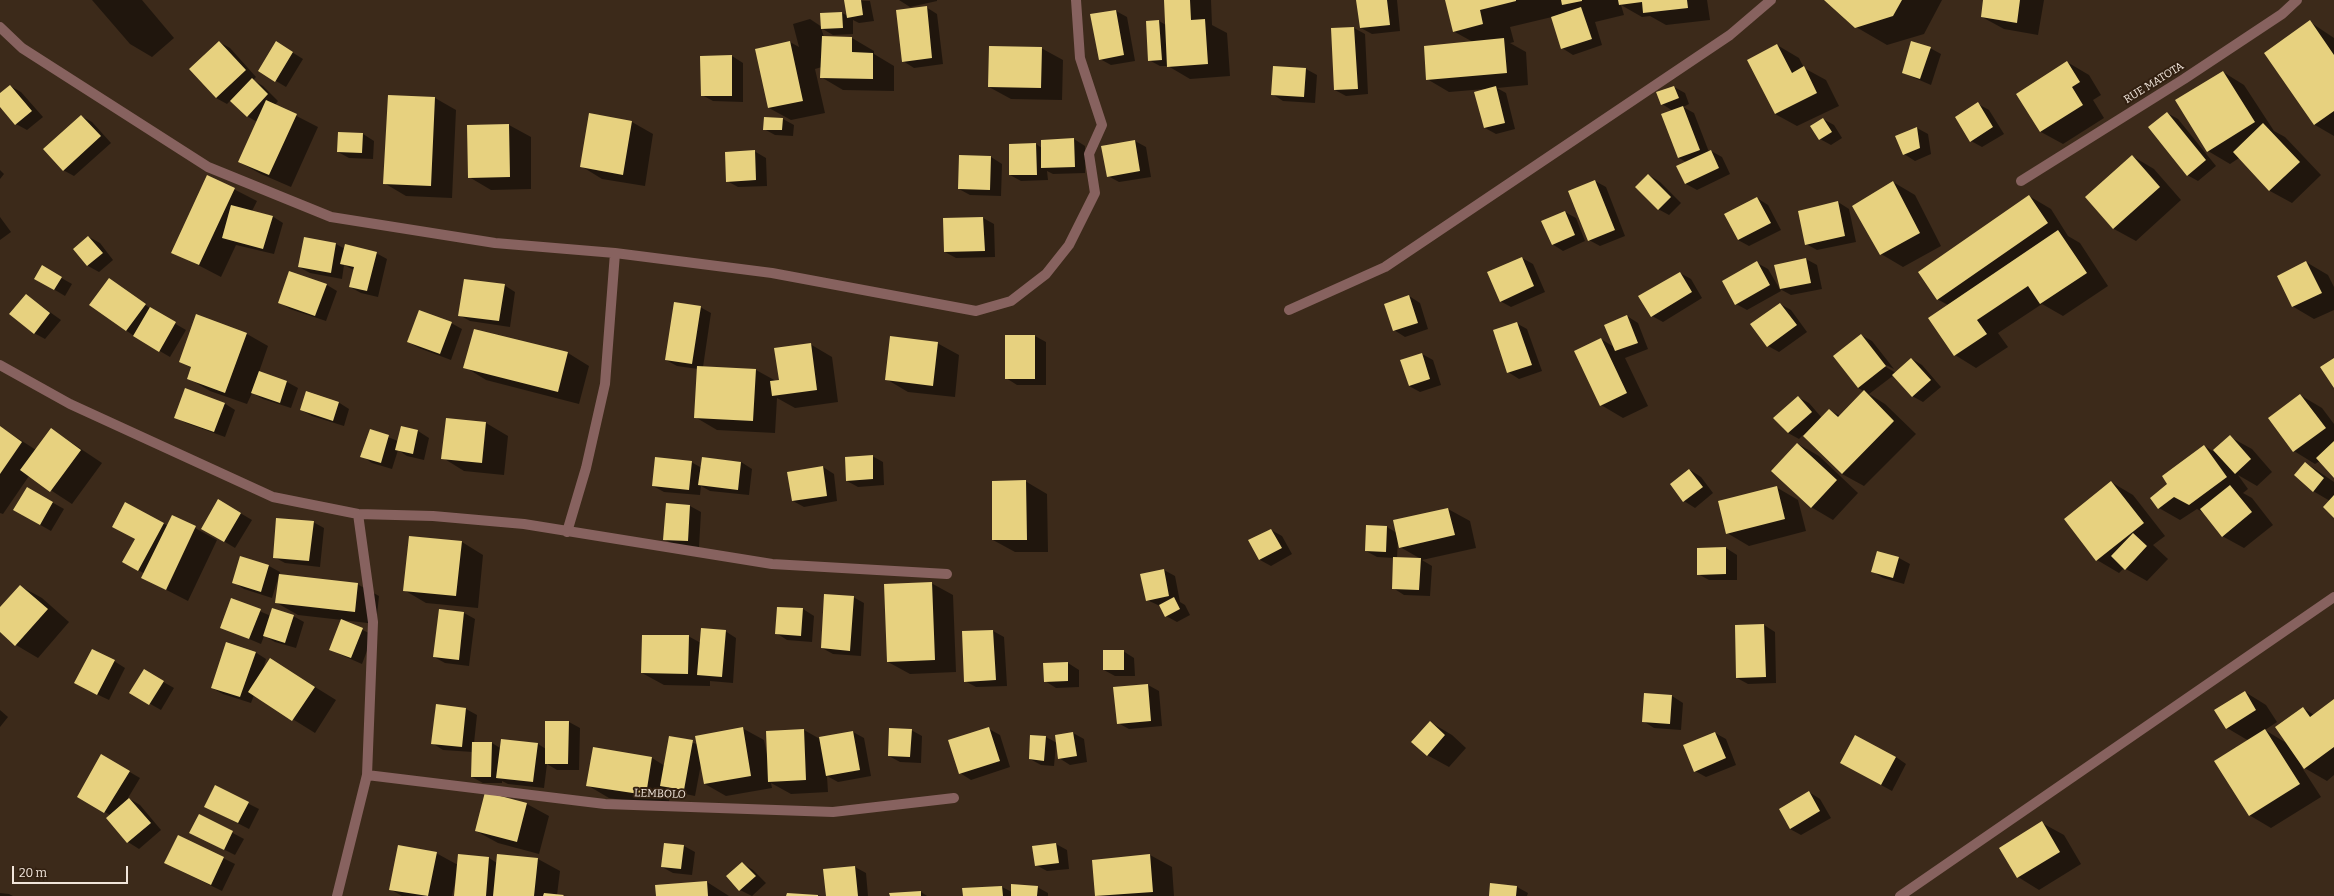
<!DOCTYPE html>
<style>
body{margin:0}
#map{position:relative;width:2334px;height:896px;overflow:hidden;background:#3c2a1a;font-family:Bitter,serif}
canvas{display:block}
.scale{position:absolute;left:12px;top:866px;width:116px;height:18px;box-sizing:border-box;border:2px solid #f1e5db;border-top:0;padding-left:5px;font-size:12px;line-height:14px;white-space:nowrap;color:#f1e5db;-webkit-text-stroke:3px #322011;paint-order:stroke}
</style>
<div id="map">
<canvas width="2334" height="896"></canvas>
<div class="scale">20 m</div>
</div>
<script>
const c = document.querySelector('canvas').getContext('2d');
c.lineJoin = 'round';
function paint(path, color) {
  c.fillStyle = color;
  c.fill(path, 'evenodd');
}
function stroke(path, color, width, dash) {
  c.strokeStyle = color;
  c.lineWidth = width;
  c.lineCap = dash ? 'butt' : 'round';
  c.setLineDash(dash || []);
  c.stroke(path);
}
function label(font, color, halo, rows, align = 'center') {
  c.font = font + ' Bitter,serif';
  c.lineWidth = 4;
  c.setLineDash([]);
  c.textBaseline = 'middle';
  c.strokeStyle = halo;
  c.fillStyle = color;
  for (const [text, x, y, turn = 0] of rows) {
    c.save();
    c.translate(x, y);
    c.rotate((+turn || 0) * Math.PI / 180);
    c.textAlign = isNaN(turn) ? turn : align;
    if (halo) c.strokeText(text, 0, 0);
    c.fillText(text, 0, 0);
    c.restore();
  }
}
const shadow = new Path2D(`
 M92,0h50l32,38 -22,19 -22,-13z
 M845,0l25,1 4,20 -15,2 -6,-3v14l-20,1 -12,-7 3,9 28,1 22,13v3l20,12v25l-51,-1 -22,-13 1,-10 -7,2 10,44 -34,7 -22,-12 -13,-59 34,-7 9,5 -6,-23 17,-5 12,8 20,-14 6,3z
 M899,0h38v1l-27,6z
 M1165,0h46l1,25 15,8 3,43 -40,3 -22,-13h-8l-11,-6 10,-39 7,4z
 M1357,0h40l3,31 -28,3 -11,-6z
 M1446,0h261l3,20 -44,5 -16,-9 -8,1 -21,-12 3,10 -29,7 7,23 -29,10 -11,-7 -10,-31 -42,10 4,15 -4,1 16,9 2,33 -31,3 9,5 9,36 -19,5 -11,-6v-39l-36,3 -22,-13 46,-37 -20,-11z
 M1826,0h116l-18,34 -37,11 -31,-18z
 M1984,0h60l-6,35 -34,-6 -22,-12z
 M926,7l11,7 6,50 -29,4 -11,-7z
 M1116,11l11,6 8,44 -24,4 -11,-6z
 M2310,22l24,16v98l-19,-11 -50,-72z
 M1354,28l11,6 3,60 -22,2 -11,-6z
 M219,42l11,6 26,29 -3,3 10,6 15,15 -3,4 43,22 -27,60 -30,-13 -22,-12 18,-40 -10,-6 -16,-16 -4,4 -11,-6z
 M1777,45l22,13 5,10 22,12 13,26 -42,20 -22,-12z
 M1041,48l22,12 -1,40 -51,-1 -22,-12z
 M1930,48l11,6 -10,31 -28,-12z
 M287,49l16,10 -17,28 -10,-6z
 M732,56l11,7v39l-30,-1 -11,-6z
 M2067,62l22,13 12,20 -8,5 11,18 -41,26 -22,-12 -24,-37z
 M1306,69l11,6 -2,28 -32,-2 -11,-7z
 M2223,72l21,13 30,46 11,6 36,38 -29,28 -22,-12 -31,-33 -9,6 -22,-13z
 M10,86l11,6 22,25 -16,13 -11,-6 -16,-18v-13z
 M1674,87l11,6 4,11 -6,3 11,6 15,39 2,-1 11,6 8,17 -33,16 -11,-6 -8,-18 8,-4 -7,-4 -6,-47 -11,-7z
 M435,98l21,12 -4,88 -46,-2 -22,-13z
 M1978,104l11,6 15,24 -22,13 -11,-6z
 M2167,113l11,6 38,47 -18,15 -11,-6z
 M81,116l11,6 19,21 -37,33 -11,-6z
 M783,119l11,6 -1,11 -18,-1 -11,-6z
 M1823,119l11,6 8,13 -11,7 -11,-6z
 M632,122l21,12 -8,52 -43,-7 -21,-13z
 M509,125l22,12v52l-40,1 -22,-13z
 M1917,128l11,6 3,20 -16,7 -11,-7z
 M363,134l11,7 -1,18 -24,-1 -11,-6z
 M1074,139l11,7v27l-32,1 -6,-3 1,9 -27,1 -11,-6v-30l26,-1 6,4z
 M1135,141l11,6 5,30 -32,5 -11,-6z
 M754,151l12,7 1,28 -29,1 -11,-6z
 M2132,156l22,13 27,31 -45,41 -22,-12 -28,-32z
 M991,157l11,7 -1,32 -31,-1 -11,-6z
 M0,170l4,4 -4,5z
 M1649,175l11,7 21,21 -12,12 -11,-6z
 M208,176l49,25 -5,10 20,5 11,7 -9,31 -38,-9 -15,32 -48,-25z
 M1595,181l11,6 19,49 -25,10 -11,-6z
 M1893,182l22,13 26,51 -38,21 -22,-13 -27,-47z
 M2029,196l22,13 17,27 12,7 28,43 -45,30 -21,-12 -44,29 10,14 -32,21 -21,-13 -7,-50 -11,-6z
 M1757,198l11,7 13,25 -32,16 -11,-6z
 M1838,202l11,7 7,33 -39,8 -11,-6z
 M1565,212l11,6 9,23 -22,10 -11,-7z
 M0,217l11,15 -11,8z
 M983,218l11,6 1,33 -39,1 -11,-6 -1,-33z
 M89,237l11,6 13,17 -14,12 -11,-6 -14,-17z
 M304,238l32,6 9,5 31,4 11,6 -9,38 -17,-4 -11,-6 4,-17 -10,-5 -2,14 -32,-6 -11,-6z
 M1522,258l11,6 12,28 -34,15 -11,-6z
 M1806,259l11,6 5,24 -31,6 -11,-6z
 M2306,262l22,13 6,12v23l-20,9 -22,-13z
 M1757,263l11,6 13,22 -34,19 -11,-6z
 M42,267l30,17 -7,12 -30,-18z
 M1680,273l11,6 11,19 -39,24 -11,-6z
 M109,279l46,33 31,18 -16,27 -36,-21 -44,-31z
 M327,285l10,6 -11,30 -36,-12 -11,-7z
 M504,285l11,7 -5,35 -40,-6 -11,-6z
 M26,295l35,25 -16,19 -11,-6z
 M1409,296l11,7 8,26 -23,8 -11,-7z
 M1780,304l11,6 16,22 -28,20 -11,-6z
 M700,307l11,6 -8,54 53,3 20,11h4l30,-37 22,13 6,45 -43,6 -18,-10 -2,35 -58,-3 -22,-13 3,-48 -21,-3 -11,-6z
 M1627,316l11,7 10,26 -23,9 23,48 -25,12 -22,-13v-66l13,8z
 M451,323l11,6 -11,31 -32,-12 -11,-6z
 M1516,323l11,6 15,42 -23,8 -11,-7z
 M247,334l21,12 -9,26 28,10 11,6 -7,20 -28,-9 -11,-6 -5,11 -37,-13 -22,-13 4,-10 -12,-6z
 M1861,335l11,6 22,28 -12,-6 -1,1 15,9 16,-14 10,6 19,22 -18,15 -11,-6 -18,-21 -25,19 16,10 31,30 -52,52 -22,-12 -39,-39 -4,4 -11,-6 10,-36 11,6 13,15 7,-8 11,6 24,-25 -6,-3z
 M1006,336h29l11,6v43h-29l-11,-7z
 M937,343l22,12 -4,42 -47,-5 -22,-13z
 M568,353l21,13 -10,38 -93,-24 -21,-13z
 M1422,354l11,6 8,25 -21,7 -11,-6 -8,-26z
 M2300,395l22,13 12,16v52l-14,-15 -5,3 -21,-13z
 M338,402l11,7 -5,17 -32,-10 -11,-6z
 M224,403l11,7 -10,27 -39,-14 -11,-6z
 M447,419l39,4 22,13 -4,39 -40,-4 -21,-13z
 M0,427l36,23 15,-21 51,34 -30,41 -43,-28 -26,38 -3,-1z
 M402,428l16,3 11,7 -5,22 -17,-4 -9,-6 -6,19 -20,-6 -10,-7 8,-26 28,11z
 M2230,437l22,12 20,23 -15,14 -19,-11 10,14 -5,4 9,5 21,27 -29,23 -22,-12 -18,-23 -7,-4 -17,11 -21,-12 10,-24 35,-38 14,8z
 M1798,444l21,12 39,37 -25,27 -22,-13z
 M872,456l11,6 1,23 -26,2 -11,-6z
 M703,458l38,4 11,7 -3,26 -39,-4 -9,-5 -1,9 -36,-3 -11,-6 38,-24 11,6z
 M2306,463l28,19v34l-4,-15 -17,-10z
 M823,467l11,7 3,27 -33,6 -11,-6z
 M1690,470l11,7 12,16 -18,15 -11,-7 -13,-16z
 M1025,481l22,13 1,58h-33l-22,-12z
 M2111,482l22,13 32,41 -12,9 15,14 -21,22 -23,-13 -5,5 -22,-13z
 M1776,487l22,13 8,31 -57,15 -22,-13z
 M27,488l37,21 -13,22 -37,-21z
 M218,500l34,20 -17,28 -33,-20z
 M126,503l42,23 5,-10 44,24 -29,61 -45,-23 2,-4 -22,-13 12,-22 -22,-13z
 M667,504l23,2 11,6 -2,35 -24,-2 -11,-6z
 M1448,509l22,12 6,27 -54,12 10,6 -2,30 -26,-1 -11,-7 1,-30 -17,-1 -11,-6 1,-25 20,1 10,6 -2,-13zM1398,539l2,8 21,12 -24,-1z
 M313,522l11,6 -4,39 -35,-4 -11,-6z
 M1271,530l11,6 10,18 -21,12 -11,-6 -10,-19z
 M462,542l21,13 -5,53 -52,-5 -22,-13z
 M1726,548l11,7v25h-28l-11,-6z
 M241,557l28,9 11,6 -8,26 -28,-9 -11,-7z
 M1899,558l11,6 -6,20 -21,-6 -10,-6z
 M1164,570l11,6 5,26 5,3 5,10 -13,7 -11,-6 -6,-10 -13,-6z
 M931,583l22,12 3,77 -46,2 -22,-12z
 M357,584l22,12 -3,28 -34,-4 31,15 -11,29 -32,-14 12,-30 -44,-5 -21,-12z
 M20,586l22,12 27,24 -31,36 -22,-13 -16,-14v-23z
 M853,597l11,6 -3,53 -28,-2 -11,-6z
 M231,599l40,17h22l11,6 -8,26 -21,-6 -11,-6 -3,8 -40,-17z
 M803,609l11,7 -2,26 -25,-2 -11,-7z
 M464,613l11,6 -6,47 -24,-3 -11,-6z
 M1764,625l11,7 1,51 -28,1 -11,-6 -1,-52z
 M725,631l11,7 -3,45 -23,-2v5l-46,-1 -22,-12 46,-37 13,7z
 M993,631l11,6 3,49 -31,1 -11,-6 -2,-49z
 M1123,651l11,7 1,18h-20l-11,-6z
 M255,652l11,7 -3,11 7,-11 66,41 -21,33 -61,-38 -3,8 -28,-9 -11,-6z
 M114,661l11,7 -16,32 -23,-11z
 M1068,663l11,7v17l-23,1 -11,-7z
 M144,671l30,17 -13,22 -30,-17z
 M1148,685l11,6 3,35 -33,3 -11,-6z
 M2245,692l21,13 11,17 -12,8 23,14 15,-36 11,7 20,-14v74l-7,6 -26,-15 20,31 -50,31 -22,-13v-74l-22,-13z
 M1645,694l27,2 11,7 -2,27 -27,-2 -11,-7z
 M436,705l30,4 11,6 -3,28h18l8,5 1,-8 37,4 8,5 23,-27 11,6 -1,42h-22l-10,-6 -3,24 -36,-4 -6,-3v2h-19l-11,-6 1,-25 -30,-2 -11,-7z
 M0,710l8,7 -8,10z
 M1430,722l22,13 14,13 -17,19 -22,-12z
 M742,728l22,12 3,14 37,-24 16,9 33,-7 11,6 7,38 -33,6 -11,-6 1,16 -37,2 -20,-11 1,5 -46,8 -21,-12 -4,-20 -6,32 -24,-5 -3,16 -59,-9 -22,-13 7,-36 58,9 13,8 5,-29 27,7z
 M989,729l11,6 10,32 -39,13 -11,-7z
 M911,730l11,6 -1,27 -21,-1 -11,-6z
 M1073,733l11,6 3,23 -17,3 -11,-7 -3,-14 -2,22 -13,-1 -11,-6 16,-22 11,6z
 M1715,733l11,6 10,26 -30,12 -11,-6z
 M102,756l38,22 -12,20 12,7 21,25 -22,19 -11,-7 -18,-27 -32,-19z
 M1896,757l10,7 -14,27 -40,-22z
 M215,787l44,22 -10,20 -43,-22z
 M1809,792l11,7 11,19 -30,17 -11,-6z
 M527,804l22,12 -10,38 -41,-11 -22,-12z
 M199,815l45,24 -9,16 -44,-22z
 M2042,823l22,12 17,29 -42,26 -21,-13z
 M179,836l56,28 -13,27 -45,-22z
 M1056,844l11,6 2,19 -22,2 -11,-6z
 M684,846l11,6 -3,23 -19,-2 -11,-6z
 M436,853l22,12 31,-7 8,5 41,-4 22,12 -3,24 7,1h-109l1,-18 -4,18h-50l-12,-7z
 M1150,855l22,12 2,29h-78l-3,-35z
 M742,863l11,7 13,13 -14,13 -12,-6 -12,-14z
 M855,867l11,6 2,23h-41z
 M707,882l22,14h-72z
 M1002,887l10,5 25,-5 11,6v3h-84l-1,-7z
 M1517,887l11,6 -1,3h-37z
 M921,892l6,4h-36z
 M0,893l9,1 4,2h-13z`);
const building = new Path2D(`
 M844,0h17l2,15 -16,3z
 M1164,0h26l1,20 14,-1 3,45 -41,3z
 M1356,0h31l3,25 -30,3z
 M1445,0h71v1l-36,9 3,14 -30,8z
 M1561,0h21v1l-20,4z
 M1618,0h69l1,8 -45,5 -1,-11 -23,3z
 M1824,0h78l-9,16 -38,12z
 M1983,0h37l-3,23 -36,-6z
 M927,6l5,52 -30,4 -6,-52z
 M1581,7l11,32 -31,10 -10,-32z
 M1116,10l8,45 -25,5 -9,-46z
 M842,12l1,16 -22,1 -1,-16z
 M1159,20l3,40 -14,1 -2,-40z
 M2310,20l24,35v56l-20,14 -50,-72z
 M1354,27l4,62 -24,1 -3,-62z
 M822,36l30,1v15l21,1v26l-53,-1z
 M1504,38l3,35 -81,7 -2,-34z
 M219,41l27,29 -30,28 -27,-29z
 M276,41l17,11 -18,30 -17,-11z
 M790,41l13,60 -35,7 -13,-59z
 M1911,41l20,6 -11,32 -18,-6z
 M1777,44l15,29 12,-7 13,27 -42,21 -28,-54z
 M989,46l53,1 -1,41 -53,-1z
 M732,55v41h-31l-1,-40z
 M2067,61l13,21 -8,5 11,18 -43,27 -24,-38z
 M1273,66l33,2 -2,29 -33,-2z
 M2223,71l32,51 -48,30 -32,-52z
 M252,78l16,16 -21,23 -17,-16z
 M10,85l22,26 -17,14 -15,-18v-14z
 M1496,86l9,37 -21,5 -10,-36z
 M1674,86l5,12 -18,7 -5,-13z
 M388,95l47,2 -4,89 -48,-2z
 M266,100l31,14 -28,61 -31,-13z
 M1978,102l15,25 -23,15 -15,-25z
 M1683,106l17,44 -22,8 -17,-44z
 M2167,112l39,48 -19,16 -39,-49z
 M589,113l43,8 -9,54 -43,-8z
 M81,115l20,21 -38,35 -20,-22z
 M764,117l19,1 -1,12h-19z
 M1823,118l9,14 -13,8 -9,-14z
 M2263,123l37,39 -31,29 -36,-39z
 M509,124l1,53 -42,1 -1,-53z
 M1917,127l3,21 -17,7 -8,-19z
 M338,132l25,1 -1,20 -25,-1z
 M1074,138l1,29 -34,1v-28z
 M1135,140l5,31 -33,6 -6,-31z
 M1036,143l1,32h-28v-31z
 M755,150l1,30 -30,2 -1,-30z
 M1711,150l8,18 -34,16 -9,-18z
 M959,155l32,1 -1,34 -32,-1z
 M2132,155l28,32 -47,42 -28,-32z
 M1648,174l23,23 -13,13 -23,-23z
 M207,175l28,13 -36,77 -28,-12z
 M1595,180l20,50 -27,11 -20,-50z
 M1893,181l27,52 -40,22 -28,-49z
 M2029,195l19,28 -111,77 -19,-28z
 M1757,197l14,26 -33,17 -14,-26z
 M1838,201l7,35 -40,9 -7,-34z
 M231,205l42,11 -10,33 -41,-11z
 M1565,211l10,24 -23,10 -11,-24z
 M983,217l2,34 -41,1 -1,-34z
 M2058,230l29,43 -47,31 -12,-18 -51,34 10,14 -33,22 -26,-38z
 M88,236l15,17 -16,13 -14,-17z
 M304,237l32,6 -5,30 -33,-6z
 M345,244l32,8 -10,39 -18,-4 5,-20 -14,-3z
 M1522,257l12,29 -34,16 -13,-30z
 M1806,258l5,25 -31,6 -6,-24z
 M1757,261l13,24 -35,20 -13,-24z
 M2306,261l16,32 -30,14 -15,-31z
 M42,265l20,12 -8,13 -20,-11z
 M289,271l38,13 -12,32 -37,-13z
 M1680,272l12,20 -41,25 -13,-21z
 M109,278l37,26 -20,27 -37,-26z
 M464,279l41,5 -6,37 -41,-5z
 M26,294l24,19 -16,21 -25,-20z
 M1409,295l9,28 -25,8 -9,-27z
 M674,302l27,4 -9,58 -27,-4z
 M1780,303l17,22 -30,22 -17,-23z
 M150,307l26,15 -17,30 -26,-16z
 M419,310l33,12 -12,32 -33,-12z
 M196,314l51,19 -22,60 -38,-14 4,-12 -12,-5z
 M1627,315l11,28 -23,8 -11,-26z
 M1517,322l15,43 -25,8 -14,-43z
 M474,329l94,23 -10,40 -95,-24z
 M1861,334l25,32 -28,22 -25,-32z
 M1005,335h30v44h-30z
 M890,336l48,6 -5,44 -48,-6z
 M1601,338l26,55 -27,13 -26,-55z
 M811,343l6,47 -45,6 -2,-15 9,-1 -5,-32z
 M1422,353l8,26 -21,7 -9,-26z
 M1911,358l20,22 -19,17 -20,-22z
 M2334,358v30l-14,-21z
 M697,366l59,3 -3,52 -59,-3z
 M259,371l28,10 -7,22 -29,-10z
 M185,388l40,15 -11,29 -40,-14z
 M1864,390l30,31 -52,53 -39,-38 26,-27 9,8z
 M306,391l33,11 -6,19 -33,-11z
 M2300,394l26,34 -33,24 -25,-34z
 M1798,396l14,16 -24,21 -15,-15z
 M446,418l40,4 -4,41 -41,-4z
 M0,426l22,16 -22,32z
 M401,426l17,4 -5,24 -18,-4z
 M51,428l30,22 -31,42 -30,-22z
 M370,429l19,6 -8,28 -21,-6z
 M2230,435l21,24 -16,15 -22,-24z
 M2334,441v37l-18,-20z
 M1797,443l40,37 -26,28 -40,-37z
 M2204,445l23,32 -38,28 -15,-8 -16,12 -8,-11 17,-14 -5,-8z
 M873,455v24l-27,2 -1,-24z
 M655,457l37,4 -3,29 -37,-4z
 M702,457l39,5 -3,28 -40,-5z
 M2305,462l19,16 -11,14 -19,-17z
 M823,466l4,30 -35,5 -5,-29z
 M1689,469l14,18 -20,15 -13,-18z
 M1026,480l1,60h-35v-59z
 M2111,481l33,42 -48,38 -32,-42z
 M2230,485l22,27 -30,25 -22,-28z
 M1777,486l8,33 -59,15 -8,-33z
 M27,487l26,15 -13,23 -27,-15z
 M2334,495v23l-11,-11z
 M218,499l23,14 -17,29 -23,-13z
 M125,502l39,21 -26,48 -16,-9 13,-23 -23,-12z
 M666,503l24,2 -2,36 -25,-1z
 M1448,508l7,27 -56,13 -6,-28z
 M172,515l24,11 -30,64 -25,-12z
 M276,518l38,3 -5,40 -36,-3z
 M1366,525l21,1 -1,26 -21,-1z
 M1271,529l11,19 -23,12 -11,-20z
 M2133,533l14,13 -22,24 -14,-14z
 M409,536l53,5 -6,55 -53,-5z
 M1726,547v27l-29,1v-27z
 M1877,551l22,6 -6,21 -22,-6z
 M240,556l29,9 -8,27 -29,-9z
 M1393,557l28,1 -2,32 -27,-1z
 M1164,569l5,27 -23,5 -6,-27z
 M279,574l79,9 -3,29 -80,-9z
 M932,582l3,78 -48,2 -3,-78z
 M20,585l28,24 -33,37 -15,-14v-25z
 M824,594l30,2 -4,55 -29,-3z
 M1174,597l6,12 -15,8 -6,-12z
 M231,598l30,11 -12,30 -29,-11z
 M777,607l26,1 -2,28 -26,-2z
 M272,608l22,7 -9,28 -22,-7z
 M439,609l25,3 -5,48 -26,-3z
 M341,619l22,9 -12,30 -22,-8z
 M1764,624l2,53 -30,1 -1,-53z
 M701,628l25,2 -4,47 -25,-2z
 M993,630l3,50 -32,2 -2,-51z
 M642,635h47l-1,39 -47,-1z
 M226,642l30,10 -16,45 -29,-9z
 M92,649l23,11 -18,35 -23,-12z
 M1103,650h21v20h-21z
 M270,658l45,29 -23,34 -44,-29z
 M1068,662v19l-24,1 -1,-19z
 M144,669l20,12 -15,24 -20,-12z
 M1148,684l3,37 -34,3 -4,-37z
 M2245,691l11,19 -30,19 -12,-19z
 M1644,693l28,2 -2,29 -28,-2z
 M2334,699v48l-30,22 -29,-42 28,-20 7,10z
 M436,704l30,4 -4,39 -31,-3z
 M545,721h24l-1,43h-23z
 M1430,721l15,14 -18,21 -16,-14z
 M743,727l8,49 -47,8 -9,-48z
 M989,727l11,34 -41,13 -11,-34z
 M889,728l23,1 -2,28 -22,-1z
 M804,729l2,51 -38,2 -2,-51z
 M2265,729l35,55 -51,32 -35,-55z
 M853,731l7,39 -34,6 -7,-39z
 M1073,732l4,24 -19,3 -3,-24z
 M1715,732l11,26 -32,14 -11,-27z
 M1030,735l16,1 -2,25 -15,-2z
 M1855,735l41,22 -15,28 -41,-22z
 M669,736l24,4 -9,50 -24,-4z
 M501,739l37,4 -5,39 -37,-4z
 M472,742h20l-1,35h-20z
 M593,747l59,10 -6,38 -60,-9z
 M101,754l29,17 -26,42 -27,-16z
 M215,785l34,17 -11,21 -34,-16z
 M1809,791l11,20 -30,18 -11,-20z
 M485,792l42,11 -10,39 -42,-11z
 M129,798l22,25 -24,20 -21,-25z
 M199,814l34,17 -9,19 -35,-17z
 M2042,821l18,31 -43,26 -18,-30z
 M178,835l46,22 -13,28 -47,-22z
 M664,843l20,2 -3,24 -20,-2z
 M1056,843l3,20 -24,3 -3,-20z
 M398,845l39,7 -9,44 -39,-6z
 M458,854l31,3 -3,39h-32z
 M497,854l41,4 -4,38h-41z
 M1150,854l3,38 -58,4 -3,-36z
 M742,862l14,14 -17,15 -13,-15z
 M855,866l3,30h-32l-3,-27z
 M707,881l1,15h-52l-1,-11z
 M1490,883l27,3 -1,10h-27z
 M1011,884l27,2 -1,10h-26z
 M1002,886l1,10h-40l-1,-8z
 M921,891v5h-31l-1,-3z
 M544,893l20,2 -1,1h-20z
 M787,893l31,2v1h-32z`);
const street = new Path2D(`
 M0,27l22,21 186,119 123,50 164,26 120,10 157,20 204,38 35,-10 35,-27 23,-29 26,-52 -6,-39 13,-29 -22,-67 -4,-58
 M2021,181l163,-102 98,-65 15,-14
 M1289,310l96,-43 345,-232 41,-35
 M0,365l70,39 203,93 85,17 75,2 91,8 248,40 175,10
 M567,532l19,-64 19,-84 10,-131
 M367,775l238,29 228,8 121,-14
 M337,896l30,-121 6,-153 -15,-108
 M1900,896l434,-299`);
const streetNames = [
 ["RUE MATOTA",2154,83,-32],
 ["LEMBOLO",660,794,2]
];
paint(shadow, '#0007');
paint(building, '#e7d17f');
stroke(street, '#87625f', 10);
label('11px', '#f1e5db', '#322011', streetNames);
</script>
